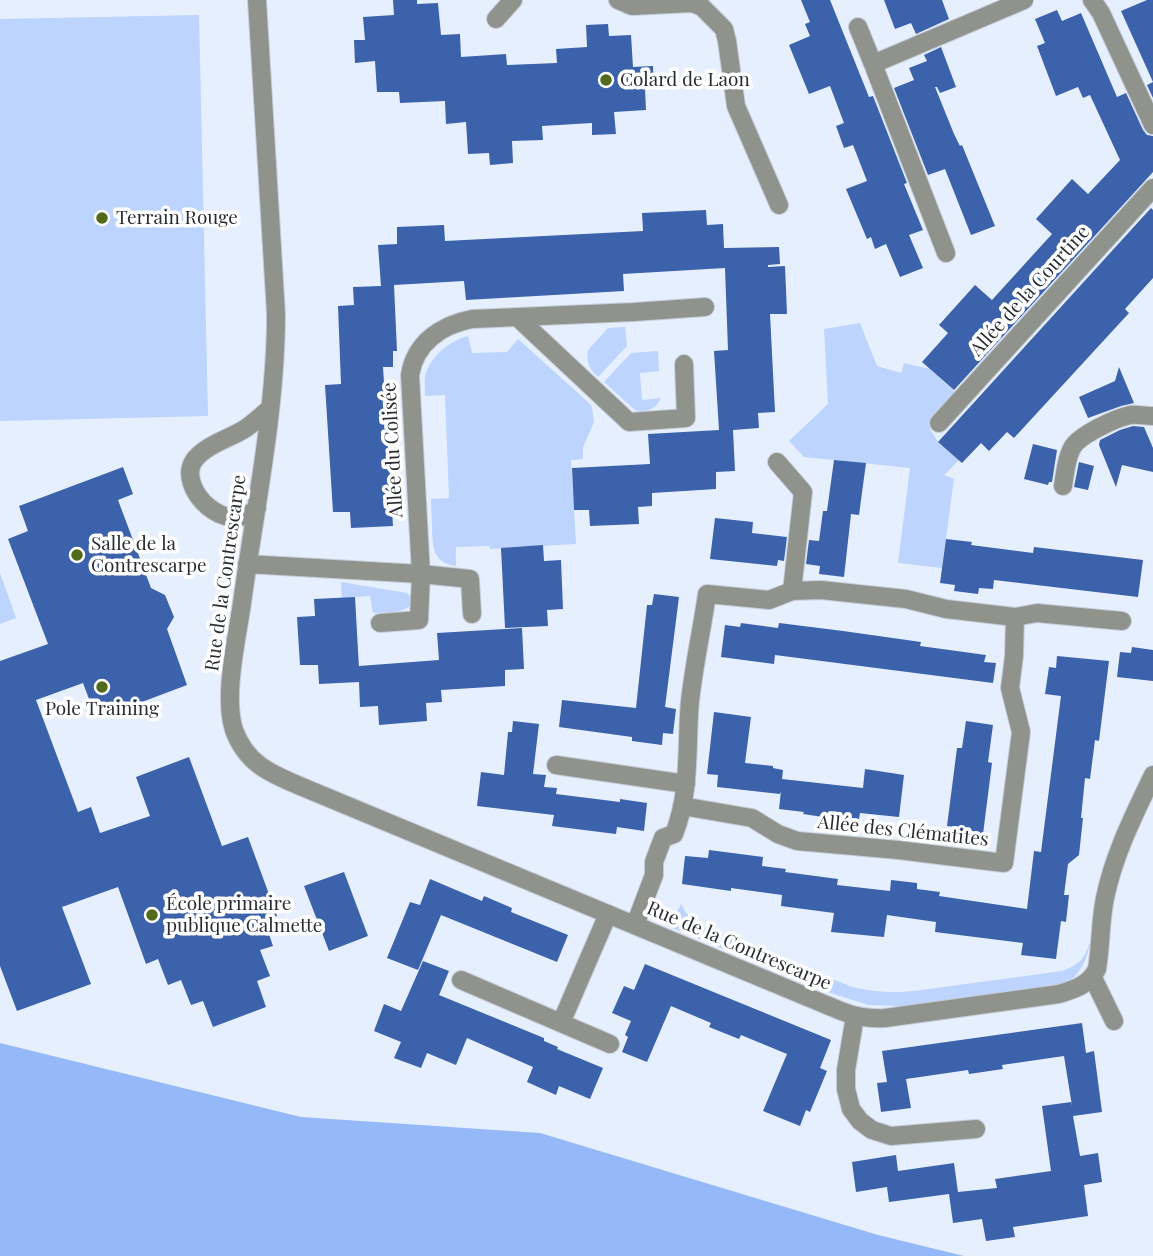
<!DOCTYPE html>
<meta charset="utf-8">
<style>
body{margin:0}
canvas{display:block;background:#e6effe}
</style>
<canvas width="1153" height="1256"></canvas>
<script>
const c = document.querySelector('canvas').getContext('2d');
c.lineJoin = 'round';
function paint(path, color) {
  c.fillStyle = color;
  c.fill(path, 'evenodd');
}
function stroke(path, color, width, dash) {
  c.strokeStyle = color;
  c.lineWidth = width;
  c.lineCap = dash ? 'butt' : 'round';
  c.setLineDash(dash || []);
  c.stroke(path);
}
function label(font, color, halo, rows, align = 'center') {
  c.font = font + ' "Playfair Display",serif';
  c.lineWidth = 7;
  c.setLineDash([]);
  c.textBaseline = 'middle';
  c.strokeStyle = halo;
  c.fillStyle = color;
  for (const [text, x, y, turn = 0] of rows) {
    c.save();
    c.translate(x, y);
    c.rotate((+turn || 0) * Math.PI / 180);
    c.textAlign = isNaN(turn) ? turn : align;
    if (halo) c.strokeText(text, 0, 0);
    c.fillText(text, 0, 0);
    c.restore();
  }
}
const green = new Path2D(`
 M199,15l9,401 -208,5v-402z
 M860,323l17,43 24,7 3,-10 26,6 26,24 -22,23 -4,13 8,13 21,18 -15,15 10,4 -12,89 -44,-5 12,-95 -106,-11 -15,-16 39,-37 -4,-75z
 M625,327l2,19 -29,31c-9,-8 -12,-15 -10,-27l20,-22z
 M468,336l4,17 35,-1 11,-13 72,65 2,4 2,14 -11,25v12l-12,1 5,84 -86,5v-3l-34,1v19c-24,-4 -23,-18 -24,-38 0,-10 -1,-19 -1,-29l18,-1 -4,-103 -20,1c0,-7 -1,-17 1,-23 7,-19 24,-32 42,-37z
 M658,351l1,20 -19,2 2,27 19,-2c-5,11 -15,15 -26,12l-31,-28 27,-29z
 M0,573l16,45 -16,6z
 M341,582l66,11 5,6v5c-9,10 -27,8 -39,9l-3,-17 -28,2z
 M681,904l5,9 16,13 150,61c23,5 39,6 62,4l148,-20c14,-5 23,-11 27,-27h1c-4,17 -8,28 -23,39l-165,23 -34,-1 -40,-13 -158,-65z`);
const forest = new Path2D(`
 M0,1043l301,74 239,16 338,102 86,21h-964z`);
const building = new Path2D(`
 M393,0h24v4l21,-1 3,32 19,-1 1,23 45,-3 1,11 50,-2 -1,-14 31,-2 -1,-22 22,-1 1,12 22,-1 2,32 20,-1 1,23h-9l1,21 -32,2 2,22 -24,1v-12l-50,3 1,14 -31,1 1,22 -23,2 -1,-12 -21,1 -2,-32 -20,2 -1,-23 -45,2 -1,-11h-22l-2,-31 -20,2 -1,-23h11l-2,-23 31,-2z
 M801,0h29l39,97 4,-1 34,87 -3,1 19,46 -14,5 14,33 -23,9 -14,-33 -11,5 -4,-12 -4,2 -21,-50 21,-8 -14,-36 -9,3 -8,-22 8,-3 -14,-37 -21,8 -20,-49 21,-9 -5,-12 5,-2z
 M884,0h58l7,19 -33,15 -5,-11 -16,6z
 M1147,0h6v98l-6,-13 6,-3 -32,-71z
 M1057,10l5,11 19,-8 36,84 9,-4 17,37 4,5 6,1v36l-199,218 -32,-28 26,-29 -9,-8 36,-40 17,15 60,-66 -16,-15 36,-40 16,15 32,-34 -30,-65 -7,3 -5,-11 -22,9 -19,-50 8,-3 -10,-24z
 M941,47l15,40 -16,6 -3,-6h-2l19,47 6,12 2,-1 33,81 -24,9 -26,-66 -17,6 -34,-87 20,-8 -5,-12 18,-7 -3,-6z
 M1151,208l2,2v68l-28,31 4,4 -115,125 -7,-6 -18,19 -8,-8 -19,20 -24,-21z
 M706,210l1,15 16,-1 1,24 55,-1 1,17 -12,1v2l17,-1 2,48h-17l5,98 -17,1 1,15 -26,2 2,41 -19,1v17l-64,4v13l-14,1 1,17 -49,2 -1,-16h-15l-2,-42 78,-4 -2,-30 71,-4 -5,-79 14,-1 -3,-82 -102,6 1,17 -158,9 -2,-19 -70,4 3,66h-4v16h-10l10,159 -42,2 -1,-16h-17l-8,-127 16,-1 -3,-78 16,-1 -1,-18 28,-1 -3,-41 19,-1v-17l47,-2 1,16 198,-10 -1,-18z
 M1119,367l15,36 -13,3 -33,12 -9,-21 36,-16z
 M1133,426l11,1 9,21v24l-31,-7 -6,22 -17,-42 1,-5 20,-10z
 M1033,444l24,6 -5,32h-3l-1,3 -24,-6z
 M834,460l32,3 -7,52 -8,-1 -7,63 -25,-3 1,-8 -14,-2 3,-24 10,1 4,-30h4z
 M1079,462l15,4 -6,24 -14,-3z
 M123,467l10,27 -15,6 33,88 14,7 9,22 -7,12 20,56 -61,23 -3,-7 -29,11 -11,-29 -47,17 42,112 13,-5 9,26 50,-17 -14,-39 53,-20 33,89 26,-9 29,79 -13,4 9,26 -13,4 10,26 -13,5 9,26 -53,20 -10,-26 -12,4 -10,-25 -13,5 -10,-26 -12,5 -28,-77 -56,20 29,77 -74,27 -17,-45v-305l48,-17 -40,-105 20,-8 -9,-25z
 M715,518l38,4 -1,11 35,4 -3,24 -6,-1 -1,6 -67,-7z
 M946,539l26,3 -1,3 62,8 1,-6 109,13 -5,37 -144,-17 -1,9 -14,-1 -1,6 -24,-3 1,-6 -15,-2z
 M543,545l1,16 17,-1 2,49 -16,1 1,16 -43,2 -4,-80z
 M654,594l25,3 -14,110 11,2 -3,25 -10,-1 -1,12 -30,-4v-4l-73,-10 3,-27 74,8 11,-103h5z
 M355,597l4,71v-2l80,-6 -2,-27 85,-5 2,41 -19,1v16l-64,4 1,12 -16,1 1,18 -48,4 -1,-19 -18,1 -1,-25 -40,2 -1,-19h-18l-3,-48 18,-1 -1,-17z
 M741,623l37,5 1,-5 64,8 78,11 -1,4 66,9 -2,7 12,1 -3,20 -218,-28 -1,9 -53,-7 4,-32 15,2z
 M1132,647l21,3v31l-36,-4 3,-25 11,1z
 M1057,656l52,5 -10,80 -4,-1 -5,39 -5,-1 -4,40h2l-4,37 -11,9 -4,31h5l-3,27 -5,-1 -5,38 -35,-4 2,-12 -88,-11 1,-10 -49,-7 -3,22 -53,-5 3,-19 -53,-7 1,-11 -51,-7v3l-49,-7 3,-28 23,2 1,-8 54,7 -1,9 24,3 -1,3 53,7 -1,6 53,6 1,-11 26,3v6l23,3 -1,4 88,13 7,-58 7,1 20,-156 -16,-2 4,-27 7,1z
 M714,712l37,5 -6,46 28,3v2l10,2 -1,9 81,9 2,-19 39,6 -5,42 -39,-4 -1,6 -23,-3v3l-33,-5 1,-2 -25,-3 2,-18 -1,3 -63,-7 1,-12 -11,-1z
 M513,721l26,3 -6,50 13,1 -2,12 13,1 -1,6 64,8v-3l27,4 -3,28 -27,-4 -1,7 -64,-8 2,-11 -77,-9 4,-34 23,3 4,-43h4z
 M966,721l27,4 -5,37 4,1 -10,79 -28,-4 1,-11 -8,-1 10,-78h5z
 M344,872l24,64 -39,15 -25,-65z
 M430,879l52,22 2,-5 28,12 -1,4 57,23 -11,27 -116,-47 -23,55 -31,-12 23,-56 10,3z
 M423,961l26,10 -10,24 105,43v3l14,6 -1,2 46,19 -13,31 -31,-13 -3,9 -29,-13 6,-15 -66,-29 -11,27 -29,-12 -6,15 -27,-10 7,-16 -27,-11 10,-27 17,7z
 M645,964l186,76 -11,28 7,3 -17,41 -4,-2 -6,16 -37,-15 24,-57 -46,-19 -2,4 -30,-12 2,-4 -40,-17 -24,56 -25,-10 6,-15 -3,-2 6,-14 -19,-8 12,-27 10,4z
 M1082,1023l4,30 8,-2 8,61 -29,4 7,40 18,-3 4,29 -18,3 4,31 -75,11 2,10 -29,4 -4,-22 -29,4 -4,-29 -60,8 -2,-15 -31,5 -4,-30 44,-7 2,16 56,-8 4,29 39,-4 -2,-9 56,-8 -9,-65 29,-4 1,4 -8,-50 -62,9 1,4 -34,5 -1,-4 -62,9 5,29 -30,4 -4,-29 10,-1 -5,-31z`);
const minor = new Path2D(`
 M257,0l19,314c0,96 -21,194 -34,289 -5,36 -19,93 -8,127 12,33 35,43 66,56l541,225c15,6 28,8 44,7l174,-24c16,-5 30,-9 38,-25 4,-23 3,-47 8,-71 9,-44 29,-83 48,-123
 M618,0l14,6 60,-3 10,4 22,22 3,12 9,65 43,99
 M1092,0l9,13 52,112
 M496,19l17,-19
 M858,27l15,37
 M946,253l-73,-189 151,-64
 M517,317l112,105 57,-4 -2,-54
 M939,423l214,-235
 M777,462l26,30 -11,99
 M1063,486c2,-12 3,-27 9,-38 7,-13 44,-30 58,-33 8,-1 15,1 23,1
 M257,508c-31,30 -79,-19 -64,-46 10,-16 35,-23 50,-32 10,-6 18,-14 26,-21
 M247,564l174,10 -11,-199c5,-32 31,-50 62,-56l162,-7 71,-5
 M1015,617l22,-4 85,8
 M380,623l39,-3 2,-46 49,5 2,35
 M556,765l130,19
 M608,914l-47,109 49,21
 M635,925l19,-50v-13l9,-24 11,-4c17,-42 12,-89 16,-133 4,-36 12,-72 17,-107l62,6 23,-9 29,-1 85,9 40,10 69,8 -1,39 -4,32 11,44 -17,131 -106,-13 -101,-9 -19,-7 -26,-16 -70,-12
 M1093,978l21,43
 M461,980l100,43
 M855,1016l-9,54v19l5,20 9,12 12,9 19,6 85,-7`);
const markers = [
 [606,80,7,"#516a1b"],
 [102,218,7,"#516a1b"],
 [77,555,7,"#516a1b"],
 [102,687,7,"#516a1b"],
 [152,915,7,"#516a1b"]
];
const poiNames = [
 ["Colard de Laon",620,80],
 ["Terrain Rouge",116,218],
 ["Salle de la",91,544],
 ["Contrescarpe",91,566],
 ["Pole Training",102,709,"center"],
 ["École primaire",166,904],
 ["publique Calmette",166,926]
];
const streetNames = [
 ["Allée de la Courtine",1030,291,-48],
 ["Allée du Colisée",393,450,-93],
 ["Rue de la Contrescarpe",226,573,-82],
 ["Allée des Clématites",903,831,6],
 ["Rue de la Contrescarpe",739,946,23]
];
paint(green, '#bcd4fe');
paint(forest, '#95b8f8');
paint(building, '#3b62ab');
stroke(minor, '#c4ccd9', 20);
stroke(minor, '#90938c', 18);
for (const [x, y, r, color] of markers) {
  const dot = new Path2D();
  dot.arc(x, y, r, 0, 2 * Math.PI);
  c.fillStyle = color;
  c.fill(dot);
  stroke(dot, '#fff', 2.5);
}
label('19px', '#292d32', '#fff', poiNames, 'left');
label('19px', '#292d32', '#fff', streetNames);
</script>
